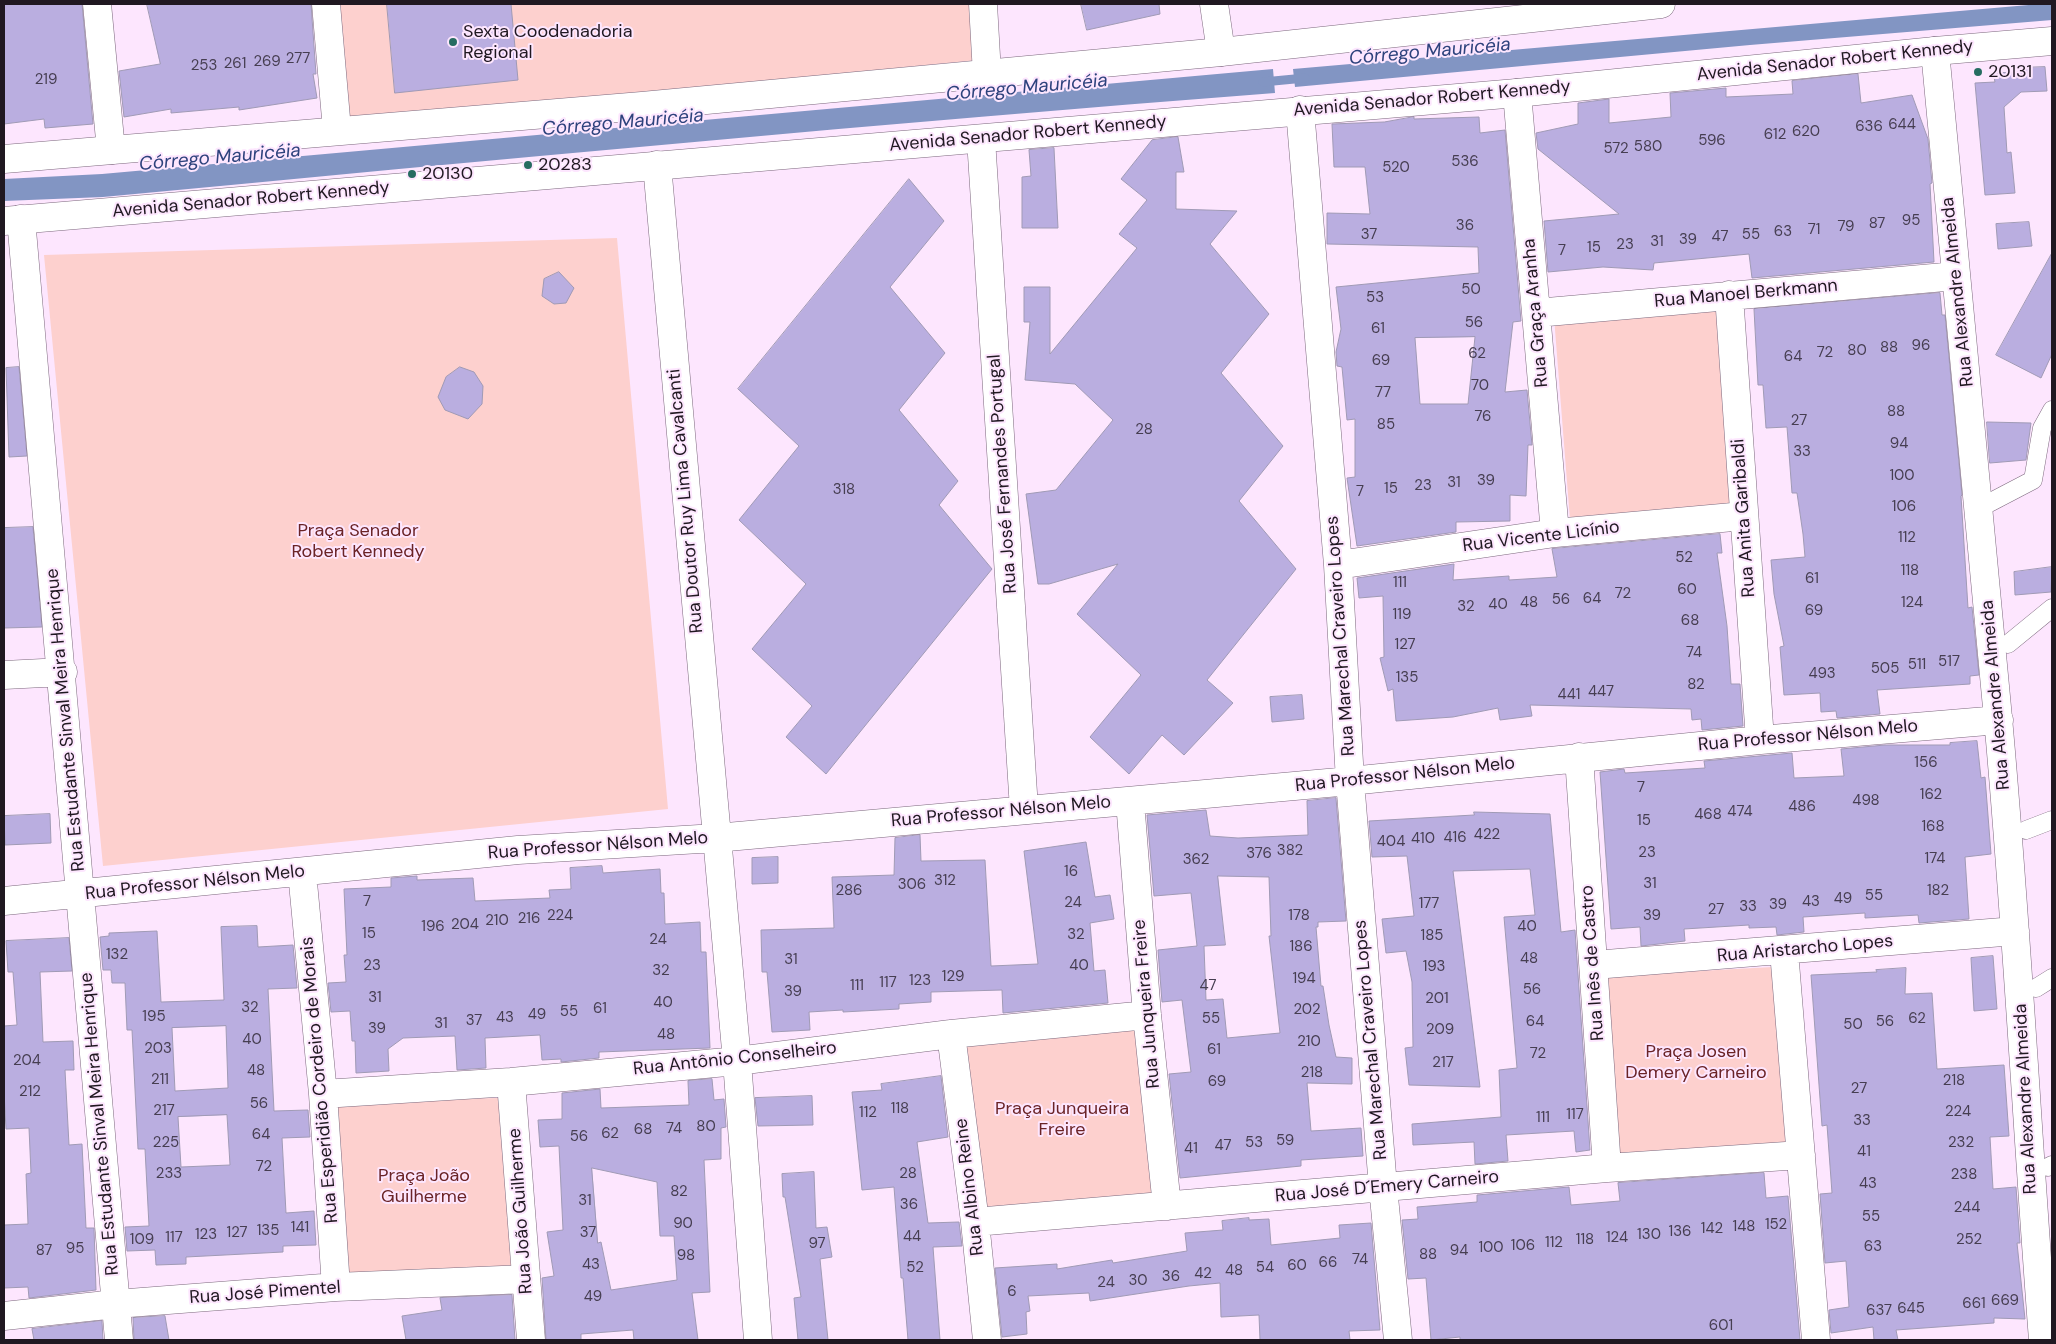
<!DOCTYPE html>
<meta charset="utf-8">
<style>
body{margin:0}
#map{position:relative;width:2056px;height:1344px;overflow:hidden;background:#fde6fe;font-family:"DM Sans",sans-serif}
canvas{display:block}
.frame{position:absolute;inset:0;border:5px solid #201821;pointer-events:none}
</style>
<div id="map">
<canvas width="2056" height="1344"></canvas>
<div class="frame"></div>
</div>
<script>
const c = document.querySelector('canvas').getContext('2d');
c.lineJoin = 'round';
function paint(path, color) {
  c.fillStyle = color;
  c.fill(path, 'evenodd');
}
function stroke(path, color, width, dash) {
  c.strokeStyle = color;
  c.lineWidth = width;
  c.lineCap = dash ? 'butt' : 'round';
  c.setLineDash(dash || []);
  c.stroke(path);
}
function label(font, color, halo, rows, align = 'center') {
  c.font = font + ' "DM Sans",sans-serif';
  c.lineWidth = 4;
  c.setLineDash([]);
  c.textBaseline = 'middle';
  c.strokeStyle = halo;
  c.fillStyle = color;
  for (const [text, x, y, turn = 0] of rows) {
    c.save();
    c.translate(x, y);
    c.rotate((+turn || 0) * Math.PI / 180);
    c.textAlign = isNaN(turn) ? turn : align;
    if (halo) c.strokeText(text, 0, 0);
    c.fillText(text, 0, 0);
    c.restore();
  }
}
const green = new Path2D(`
 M336,4h639l3,56 -630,62z
 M617,238l51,571 -565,57 -59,-611z
 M1718,306l15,202 -163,12 -16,-203z
 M1773,967l17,178 -174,9 -10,-178z
 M1142,1028l16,168 -175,15 -18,-169z
 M505,1098l13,169 -176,15 -11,-182z`);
const water = new Path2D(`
 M2040,4h12v16l-302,25 -455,42 -2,-18z
 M1273,69l2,24c-391,30 -781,67 -1172,104l-99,4v-22l98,-5z`);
const stream = new Path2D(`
 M1263,82l42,-4`);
const building = new Path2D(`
 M4,4h78l11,120 -48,4 -1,-9 -40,5z
 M147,4h164l5,70h-3l4,24 -78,12v-3l-68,6v-4l-47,8 -5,-46 41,-7z
 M387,4h124l7,76 -123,13z
 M1081,4h78l1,10 -73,16z
 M2045,67l2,24 -26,1 -17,15 3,46 4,-1 4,41 -30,2 -10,-112 20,-1 -2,-9 27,-1 -1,-4z
 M1858,74l3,29 51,-8 16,44 4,44 -2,1 4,78 -182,16 -3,-24 -95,9 -1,7 -50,-3 -55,5 -4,-51 75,-7 -81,-65 -2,-16 42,-9v-21l31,-4v24l62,-6 -1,-24 56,-5v9l67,-3 -1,-13z
 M1414,117v2l65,-2 1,16 25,-3 16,191 -8,1 -8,70 22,-2 5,55h-4l-2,51 -16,-1v26l-54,1v10l-99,14 -10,-68 8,-1v-58l-8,1 -5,-53 -5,-1 -1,-14 5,-23 -5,-42 143,-14 -1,-26 -151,-3v-31l43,1 -5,-47h-31l-2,-43 52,-2zM1475,337l-7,67h-48l-5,-66z
 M1178,137l6,35h-8v37l61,2 -27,33 59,70 -48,59 62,73 -44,55 57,68 -89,111 26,23 -49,52 -22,-20 -33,39 -39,-37 51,-62 -64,-61 41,-50 -69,20h-11l-12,-90 30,-4 57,-70 -38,-36 -50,-4 5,-58h-6v-35h26v67l87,-106 -18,-14 28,-34 -26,-21 31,-39z
 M1054,148l4,80h-36v-51l9,-1 -2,-26z
 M909,179l35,42 -54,66 55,66 -46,57 59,71 -19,24 53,64 -166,205 -40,-37 26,-31 -60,-57 54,-65 -67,-64 60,-74 -61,-57z
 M2029,222l3,24 -34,3 -2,-25z
 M2052,253v101l-11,24 -45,-23z
 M559,272l15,16 -8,15 -12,1 -12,-8 2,-17z
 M1940,293l2,22h3l17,180 -1,1 7,112 4,-1 7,68 -9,1v8l-93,6 3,24 -43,4 -1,-7 -15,1 -1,-19 -36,2 -4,-48 4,-1 -10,-52 -3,-34 34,-3 -2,-23 -6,-41h-5l-5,-66 -21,1 -3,-43h-5l-4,-76z
 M19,367l8,89 -18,1 -3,-89z
 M460,367l14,5 9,14 -1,18 -14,15 -23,-9 -7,-13 8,-20z
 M1987,422l44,1 -5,37 -36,3z
 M33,527l9,100 -38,1v-100z
 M1720,534l2,19h-5l10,73 4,58h9l3,42 -41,4 -1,-11 -9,1 -1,-11 -161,-4 2,11 -32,4 -2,-12 -45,9 -57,4 -3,-32 -5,2 -8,-33 4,-1 -1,-61 -24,2 -2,-20 97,-14 -1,16 56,-4v4l48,-3 -5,-28z
 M2052,567l-1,25 -36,3 -1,-23z
 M1302,695l2,24 -32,3 -2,-25z
 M1977,741l4,37 4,-1 6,77 -26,3 4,62 -50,4 -1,-8 -53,3v-5l-62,4 1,15 -27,3 -1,-8 -27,1v-3l-65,4 1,12 -44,5 -1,-19 -29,2 -11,-157 24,-3 1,4 80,-5 -1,-7 88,-8 2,25 50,-2 -3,-27 44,-4h65v-2z
 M1336,798l10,123 -28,1v5h-2l5,59h2l6,39 7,32 16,1v26l-45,-1 4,48 50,-3 2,28 -62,4v6l-121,12 -11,-104 22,-2 -9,-72 -20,2 -4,-52 39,-4 -6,-53 -37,3 -7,-81 59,-5 4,26 28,2 70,-3 -1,-34zM1218,876l51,1 2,59h-2l11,97 -53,5 -4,-39 -17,1 -2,-54 21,-1z
 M1474,812l76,2 11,118 14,-2 15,220 -14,2 -2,-21 -68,4 2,26 -33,3 -1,-22 -61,3 -1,-21 89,-7 -2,-47 18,-2 -13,-151 31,-2 -5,-46 -77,2 27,216 -71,-2 -4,-37 8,-1 -1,-65 -6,-31 -20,2 -4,-34 32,-3 -7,-60 -35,1 -3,-36 105,-6z
 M50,814l1,29 -46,2 -1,-29z
 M920,835l1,26 64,-1 6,106 47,-2 -14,-113 62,-9 9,55 15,-2 4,24 -24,4 4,48 11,-1 3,33 -105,10 -1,-23 -71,2v10l-32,2v5l-56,3v-2l-34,2 1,18 -38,2 -5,-60h-5l-1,-42 73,-2 -2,-51 62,-2 1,-37z
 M778,857v26l-26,1v-26z
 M602,866l1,7 57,-4 1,24h3l1,31 35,-2 1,30h5l4,96 -111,4v6l-38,4v-3l-19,1 -2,-25 -55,3 1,30 -29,2 -2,-34 -52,2 -15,11 1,22 -33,2 -1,-32h-3l-2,-30 -19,1 -3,-29 18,-1 -2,-27h3l-3,-66 47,-2v-9l26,-2v4l56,-2 2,23 75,-3 -1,-8 22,-1 -1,-21z
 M257,926l1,21 35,-2 4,43 -29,1 6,122 34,-1 2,27 -28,1 4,75 28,-2 2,34 -33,1v6l-97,5v7l-30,1 -1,-15 -28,1 -2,-24 24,-1 -4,-77h-7l-6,-119h-5l-2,-47h-13l-1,-13h-8l-3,-33 9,-1v-3l48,-2 4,71 63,-2 -3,-73zM226,1026l2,62 -53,3 -3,-63zM227,1115l3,50 -49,2 -3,-50z
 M69,938l3,33 -32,1 3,70 30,-1 1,29h-9l4,75 13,-1 4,84h8l2,62 -67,8 -1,-11 -24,1v-63l24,-1 -2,-50 5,-1 -2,-45 -23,1 -2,-36v-67l13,-1 -4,-53h-5l-2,-31z
 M1993,956l4,53 -23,2 -3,-53z
 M1906,968l-1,26 27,-1 5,76 67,-4 5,71 -19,1 3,52 23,-2 4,56h-3l8,76 -31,-1v5l-98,7 2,10h-24l-1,-13 -42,6 -2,-23 20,-3 -3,-46 -21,2 -5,-69 12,-1 -5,-68 -5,1 -11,-151 66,-3 -1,-2z
 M941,1076l7,61 -31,5 11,81 31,-1 3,24 -29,1 7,93h-32l-5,-62h-2l-7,-91 -32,3 -10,-98 30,-2 -1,-6z
 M712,1079l2,21 10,-1 2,28 -5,1v31l-17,1 6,132 -18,1 6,47h-64l-1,-10 -52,4v6h-35l-4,-62 12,-2 -7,-44 16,-2 -4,-84 -19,1 -2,-27 24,-1v-26l38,-4 1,19 88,-3 -1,-24zM592,1168l65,14 3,54h14l3,44 -66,10 -10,-48 -3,1z
 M812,1096l1,29 -55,1 -3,-28z
 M814,1172l2,56 11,-1 5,30 -12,2 8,81h-30l-4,-42 7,-1 -16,-100h-2l-1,-23z
 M1764,1173l2,25 22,-2 12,144h-340v-3l-29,3 -5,-62 -18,1 -6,-59 16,-1 -1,-12 60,-5v-7l92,-8 2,18 49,-4 -2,-18z
 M1249,1218v2l20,-1 2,26 69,-7 -1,-13 32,-2 9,107 -31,1 1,9h-90l-1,-25 -38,2 -1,-34 -31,3 -99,15 -1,-8 -61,3 2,15 -4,1 1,22 -25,3 -7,-69 62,-4v5l55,-9 1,3 74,-12 -2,-18 38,-3 -1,-9z
 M512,1295l3,45h-109l-4,-24 40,-6 -2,-12z
 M165,1316l4,24h-35l-1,-22z
 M102,1321l1,19h-69l-2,-11z`);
const service = new Path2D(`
 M1989,503l44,-23 9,-52 10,-18
 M2008,644l44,-36
 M2026,830l26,-10
 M2036,988l16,-10
 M2048,1167l4,-2`);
const minor = new Path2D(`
 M97,4l14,146
 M326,4l11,126
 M983,4l4,70
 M1214,4l7,48
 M1935,51c21,222 44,444 63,667 19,207 29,415 45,622
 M1517,93l38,440
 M1300,110l38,455 12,216 33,406 15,153
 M981,139l43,670
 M657,165l80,896 21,279
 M21,219c35,374 66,748 98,1121
 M1729,295l31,445
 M1536,313l420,-37
 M1338,565l217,-32 189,-17
 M4,675l59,-3
 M1579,757l28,411
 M1130,801l17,214 20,191
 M302,872l21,222 13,193
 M4,901l514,-51 198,-12 634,-57 410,-41 239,-20
 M1784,951l32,389
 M1594,965l421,-34
 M951,1034l24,188 12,118
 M511,1082l20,258
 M323,1094l188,-12 226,-21 214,-27 196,-19
 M975,1222l632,-54 194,-13
 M4,1316l112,-12 220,-17 190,-8`);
const tertiary = new Path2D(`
 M4,159l638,-53 579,-54 440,-48
 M4,221l1513,-128 418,-42 117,-10`);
const markers = [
 [453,42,5,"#266c61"],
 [1978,72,5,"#266c61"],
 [528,165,5,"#266c61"],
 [412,174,5,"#266c61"]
];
const numberNames = [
 ["277",298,59],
 ["269",267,62],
 ["261",235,64],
 ["253",204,66],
 ["219",46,80],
 ["644",1902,125],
 ["636",1869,127],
 ["620",1806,132],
 ["612",1775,135],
 ["596",1712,141],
 ["580",1648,147],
 ["572",1616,149],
 ["536",1465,162],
 ["520",1396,168],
 ["95",1911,221],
 ["87",1877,224],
 ["36",1465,226],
 ["79",1846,227],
 ["71",1814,230],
 ["63",1783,232],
 ["37",1369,235],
 ["55",1751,235],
 ["47",1720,237],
 ["39",1688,240],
 ["31",1657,242],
 ["23",1625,245],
 ["15",1594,248],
 ["7",1562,251],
 ["50",1471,290],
 ["53",1375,298],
 ["56",1474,323],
 ["61",1378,329],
 ["96",1921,346],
 ["88",1889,348],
 ["80",1857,351],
 ["72",1825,353],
 ["62",1477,354],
 ["64",1793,357],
 ["69",1381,361],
 ["70",1480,386],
 ["77",1383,393],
 ["88",1896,412],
 ["76",1483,417],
 ["27",1799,421],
 ["85",1386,425],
 ["28",1144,430],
 ["94",1899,444],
 ["33",1802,452],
 ["100",1902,476],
 ["39",1486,481],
 ["31",1454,483],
 ["23",1423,486],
 ["15",1391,489],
 ["318",844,490],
 ["7",1360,492],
 ["106",1904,507],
 ["112",1907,538],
 ["52",1684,558],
 ["118",1910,571],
 ["61",1812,579],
 ["111",1400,583],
 ["60",1687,590],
 ["72",1623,594],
 ["64",1592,599],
 ["56",1561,600],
 ["48",1529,603],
 ["124",1912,603],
 ["40",1498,605],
 ["32",1466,607],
 ["69",1814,611],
 ["119",1402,615],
 ["68",1690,621],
 ["127",1405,645],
 ["74",1694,653],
 ["517",1949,662],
 ["511",1917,665],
 ["505",1885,669],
 ["493",1822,674],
 ["135",1407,678],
 ["82",1696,685],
 ["447",1601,692],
 ["441",1569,695],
 ["156",1926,763],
 ["7",1641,788],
 ["162",1931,795],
 ["498",1866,801],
 ["486",1802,807],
 ["474",1740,812],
 ["468",1708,815],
 ["15",1644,821],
 ["168",1933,827],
 ["422",1487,835],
 ["416",1455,838],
 ["410",1423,839],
 ["404",1391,842],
 ["382",1290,851],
 ["23",1647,853],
 ["376",1259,854],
 ["174",1935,859],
 ["362",1196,860],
 ["16",1071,872],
 ["312",945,881],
 ["31",1650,884],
 ["306",912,885],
 ["286",849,891],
 ["182",1938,891],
 ["55",1874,896],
 ["49",1843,899],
 ["7",367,902],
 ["43",1811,902],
 ["24",1073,903],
 ["177",1429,904],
 ["39",1778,905],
 ["33",1748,907],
 ["27",1716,910],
 ["224",560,916],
 ["178",1299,916],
 ["39",1652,916],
 ["216",529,919],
 ["210",497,921],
 ["204",465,925],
 ["196",433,927],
 ["40",1527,927],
 ["15",369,934],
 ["32",1076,935],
 ["185",1432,936],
 ["24",658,940],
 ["186",1301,947],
 ["132",117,955],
 ["48",1529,959],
 ["31",791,960],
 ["23",372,966],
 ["40",1079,966],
 ["193",1434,967],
 ["32",661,971],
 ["129",953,977],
 ["194",1304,979],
 ["123",920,981],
 ["117",888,983],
 ["111",857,986],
 ["47",1208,986],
 ["56",1532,990],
 ["39",793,992],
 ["31",375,998],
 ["201",1437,999],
 ["40",663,1003],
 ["32",250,1008],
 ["61",600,1009],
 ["202",1307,1010],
 ["55",569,1012],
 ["49",537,1015],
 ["195",154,1017],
 ["43",505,1018],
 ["55",1211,1019],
 ["62",1917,1019],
 ["37",474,1021],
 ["64",1535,1022],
 ["56",1885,1022],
 ["31",441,1024],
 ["50",1853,1025],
 ["39",377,1029],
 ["209",1440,1030],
 ["48",666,1035],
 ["40",252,1040],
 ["210",1309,1042],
 ["203",158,1049],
 ["61",1214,1050],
 ["72",1538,1054],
 ["204",27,1061],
 ["217",1443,1063],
 ["48",256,1071],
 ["218",1312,1073],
 ["211",160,1080],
 ["218",1954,1081],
 ["69",1217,1082],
 ["27",1859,1089],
 ["212",30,1092],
 ["56",259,1104],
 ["118",900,1109],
 ["217",164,1111],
 ["224",1958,1112],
 ["112",868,1113],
 ["117",1575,1115],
 ["111",1543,1118],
 ["33",1862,1121],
 ["80",706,1127],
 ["74",674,1129],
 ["68",643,1130],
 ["62",610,1134],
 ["64",261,1135],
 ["56",579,1137],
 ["59",1285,1141],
 ["225",166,1143],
 ["53",1254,1143],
 ["232",1961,1143],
 ["47",1223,1146],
 ["41",1191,1149],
 ["41",1864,1152],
 ["72",264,1167],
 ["233",169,1174],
 ["28",908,1174],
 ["238",1964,1175],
 ["43",1868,1184],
 ["82",679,1192],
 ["31",585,1201],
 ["36",909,1205],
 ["244",1967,1208],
 ["55",1871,1217],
 ["90",683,1224],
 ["152",1776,1225],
 ["148",1744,1227],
 ["141",300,1228],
 ["142",1712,1229],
 ["135",268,1231],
 ["136",1680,1232],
 ["127",237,1233],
 ["37",588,1233],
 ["123",206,1235],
 ["130",1649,1235],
 ["44",912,1237],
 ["117",174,1238],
 ["124",1617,1238],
 ["109",142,1240],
 ["118",1585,1240],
 ["252",1969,1240],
 ["112",1554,1243],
 ["97",817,1244],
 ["106",1523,1246],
 ["63",1873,1247],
 ["100",1491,1248],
 ["95",75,1249],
 ["87",44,1251],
 ["94",1459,1251],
 ["88",1428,1255],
 ["98",686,1256],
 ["74",1360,1260],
 ["66",1328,1263],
 ["43",591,1265],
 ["60",1297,1266],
 ["52",915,1268],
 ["54",1265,1268],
 ["48",1234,1271],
 ["42",1203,1274],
 ["36",1171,1277],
 ["30",1138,1281],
 ["24",1106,1283],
 ["6",1012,1292],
 ["49",593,1297],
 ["669",2005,1301],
 ["661",1974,1304],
 ["645",1911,1309],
 ["637",1879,1311],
 ["601",1721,1326]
];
const poiNames = [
 ["Sexta Coodenadoria",463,32],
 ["Regional",463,53],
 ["20131",1988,72],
 ["20283",538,165],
 ["20130",422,174]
];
const streetNames = [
 ["Avenida Senador Robert Kennedy",1835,61,-6],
 ["Avenida Senador Robert Kennedy",1432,99,-5],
 ["Avenida Senador Robert Kennedy",1028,134,-5],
 ["Avenida Senador Robert Kennedy",251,200,-5],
 ["Rua Alexandre Almeida",1958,292,-96],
 ["Rua Manoel Berkmann",1746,294,-5],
 ["Rua Graça Aranha",1536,313,-95],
 ["Rua José Fernandes Portugal",1003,474,-94],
 ["Rua Doutor Ruy Lima Cavalcanti",686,501,-95],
 ["Rua Anita Garibaldi",1744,518,-94],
 ["Rua Vicente Licínio",1541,537,-7],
 ["Rua Marechal Craveiro Lopes",1341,636,-94],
 ["Rua Alexandre Almeida",1996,695,-95],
 ["Rua Estudante Sinval Meira Henrique",66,720,-95],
 ["Rua Professor Nélson Melo",1808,736,-5],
 ["Rua Professor Nélson Melo",1405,775,-6],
 ["Rua Professor Nélson Melo",1001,812,-5],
 ["Rua Professor Nélson Melo",598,846,-4],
 ["Rua Professor Nélson Melo",195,883,-6],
 ["Rua Aristarcho Lopes",1805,949,-5],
 ["Rua Inês de Castro",1593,963,-94],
 ["Rua Junqueira Freire",1147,1004,-95],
 ["Rua Marechal Craveiro Lopes",1371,1040,-95],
 ["Rua Antônio Conselheiro",735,1059,-6],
 ["Rua Esperidião Cordeiro de Morais",320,1080,-95],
 ["Rua Alexandre Almeida",2026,1099,-93],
 ["Rua Estudante Sinval Meira Henrique",100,1124,-95],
 ["Rua Albino Reine",970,1187,-97],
 ["Rua José D´Emery Carneiro",1387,1187,-5],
 ["Rua João Guilherme",521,1211,-94],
 ["Rua José Pimentel",265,1293,-4]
];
const parkNames = [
 ["Praça Senador",358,531],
 ["Robert Kennedy",358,552],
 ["Praça Josen",1696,1052],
 ["Demery Carneiro",1696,1073],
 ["Praça Junqueira",1062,1109],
 ["Freire",1062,1130],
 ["Praça João",424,1176],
 ["Guilherme",424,1197]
];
const waterNames = [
 ["Córrego Mauricéia",1430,52,-5],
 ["Córrego Mauricéia",1027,88,-5],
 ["Córrego Mauricéia",623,123,-5],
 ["Córrego Mauricéia",220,158,-5]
];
paint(green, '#fdd0ce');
paint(water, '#8295c3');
stroke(stream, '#8295c3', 9);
paint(building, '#baaee0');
stroke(building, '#a09ab5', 1);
stroke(service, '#7c687d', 19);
stroke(minor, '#7c687d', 29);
stroke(tertiary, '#7c687d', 29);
stroke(service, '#fff', 18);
stroke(minor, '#fff', 28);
stroke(tertiary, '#fff', 28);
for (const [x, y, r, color] of markers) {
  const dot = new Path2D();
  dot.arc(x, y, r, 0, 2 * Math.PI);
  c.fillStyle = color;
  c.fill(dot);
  stroke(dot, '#fde6fe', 2);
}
label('15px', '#463e51', null, numberNames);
label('18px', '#201821', '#fde6fe', poiNames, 'left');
label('18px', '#201821', '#fde6fe', streetNames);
label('18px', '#6a2326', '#fde6fe', parkNames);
label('italic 19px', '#2d427c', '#fde6fe', waterNames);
</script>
